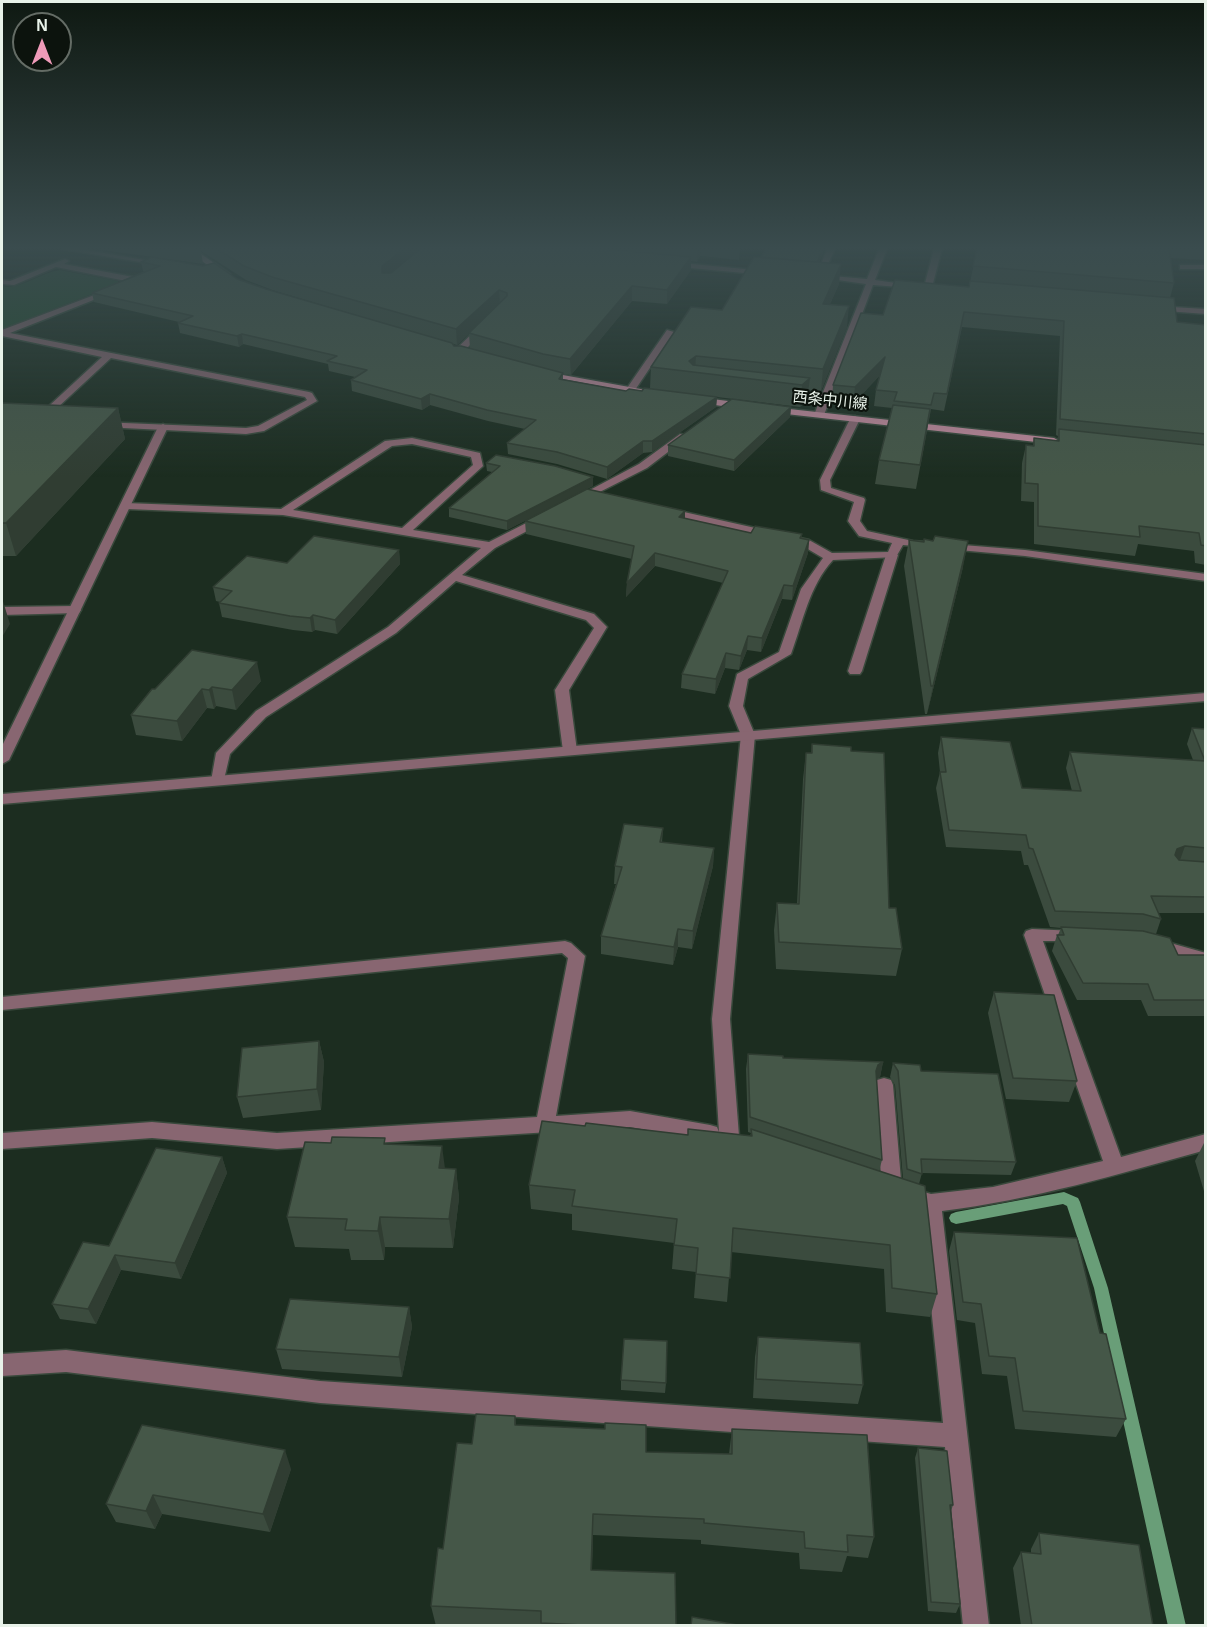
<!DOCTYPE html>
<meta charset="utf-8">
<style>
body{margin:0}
#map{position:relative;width:1207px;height:1627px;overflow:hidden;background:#1c2d20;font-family:Arial,sans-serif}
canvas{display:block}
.frame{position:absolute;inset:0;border:3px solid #e8f2e9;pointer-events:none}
.north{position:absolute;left:12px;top:12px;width:60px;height:60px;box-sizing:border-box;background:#0c130d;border:2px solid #646c65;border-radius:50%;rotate:0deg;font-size:16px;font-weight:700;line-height:24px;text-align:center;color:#e8f2e9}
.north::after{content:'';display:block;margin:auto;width:21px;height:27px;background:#ef9ab8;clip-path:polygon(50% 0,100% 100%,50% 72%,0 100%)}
</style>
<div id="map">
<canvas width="1207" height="1627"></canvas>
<div class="frame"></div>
<div class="north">N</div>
</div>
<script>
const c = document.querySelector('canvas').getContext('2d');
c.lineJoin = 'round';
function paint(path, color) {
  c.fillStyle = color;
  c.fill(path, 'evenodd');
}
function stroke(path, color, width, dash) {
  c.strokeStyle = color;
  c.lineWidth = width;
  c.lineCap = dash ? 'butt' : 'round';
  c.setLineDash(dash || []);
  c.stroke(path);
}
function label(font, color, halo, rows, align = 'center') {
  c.font = font + ' Arial,"Noto Sans JP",sans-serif';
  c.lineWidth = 4.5;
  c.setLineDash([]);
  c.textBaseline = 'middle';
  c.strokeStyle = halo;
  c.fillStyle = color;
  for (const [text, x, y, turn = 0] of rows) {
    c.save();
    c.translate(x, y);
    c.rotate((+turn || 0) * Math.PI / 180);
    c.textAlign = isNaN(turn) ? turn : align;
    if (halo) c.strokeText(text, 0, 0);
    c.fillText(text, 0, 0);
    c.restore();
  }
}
const green = new Path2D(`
 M60,270l58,11v3l-116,45v-43c19,4 39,-14 58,-16z`);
const stream = new Path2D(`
 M1064,1192l14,6 2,4 28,86 78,338h-18l-74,-338 -27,-82 -4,-2 -107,20 -5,-2 -2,-4 2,-4 5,-2z`);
const service = new Path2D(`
 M827,249h8l-13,28 -7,2z
 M934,249h8l-10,38 -4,2 -4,-2z
 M481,325l7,2 -27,27h-6v-4z
 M667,330l7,2 -41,61h-6l-2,-2z
 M790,390l36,4 5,3 -5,3 -39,-5 -2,-2z
 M892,552l6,3 -36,116 -2,3h-10l-2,-3 38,-116z
 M884,1078l7,2 2,5 9,107 -3,6 -7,3 -7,-3 -3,-6 -7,-107 2,-5z`);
const minor = new Path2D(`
 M62,249h18l88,15 -4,2z
 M879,249h8l-12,31 42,6 -4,2 -40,-3 -49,130 -8,2 -2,-2 52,-131 -50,-7 4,-2 47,4z
 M65,259l4,2 -5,3 69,13 1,7 -124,49 299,59 3,1 5,8 -53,30 -18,3 -143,-7 -5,-3 2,-2 146,6 12,-2 49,-26 -2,-3 -194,-39 -68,63h-6v-4l65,-60 -100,-21v-6l124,-47v-2l-70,-14 -42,18 -12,-1v-4l8,1z
 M671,262l95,9 4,2 -4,2 -98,-9v-4z
 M1183,265h23v4h-26v-4z
 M1155,306l51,3v5l-54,-4v-4z
 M855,416l5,3 -30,61 1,8 33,10 1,2 -5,21 7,10 46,10 112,9 181,24v7l-181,-25 -122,-11 -7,12 -63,3c-24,26 -30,62 -42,94l-43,25 -5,27 12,29 -25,284 9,117 -3,6 -7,2 -7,-2 -3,-8 -2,5 -7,2 -80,-14 -353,22 -125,-11 -150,11v-16l150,-11 125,11 260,-16 31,-159 -6,-5 -560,57v-13l563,-56 6,2 14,13 -29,160 74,-5 80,14 7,2 2,5 -7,-113 29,-284 -12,-29 8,-32 42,-22 22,-63 22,-31 -22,-13 -135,-31 -5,-3 5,-3 143,32 23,13 56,-1 4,-9 -33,-7 -11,-15 6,-19 -33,-12 -1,-10 30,-61z
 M680,434l9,2 -42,32 -67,34 -4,1 -5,-3 68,-36z
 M412,438l68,15 3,13 -70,64 76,12 49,-25h8v4l-51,27 -33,27 132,39 13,13 -38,63 8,61 -7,4 -7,-4 -8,-61 39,-62 -8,-8 -130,-39 -60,52 -130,84 -36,37 -7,30h-10l-2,-3 5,-28 40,-42 132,-84 93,-79 -198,-33 -157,-6 -5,-3 5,-3 155,6 104,-68zM412,444l59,13 2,8 -71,63 -109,-18 99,-64z
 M75,606l6,4 -2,3 -77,2v-8z
 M1032,929l44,2 6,2 2,4 -2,4h-39l78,216 85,-23v16c-87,24 -174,50 -264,61l47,415h-26l-18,-179 -625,-44 -254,-31 -64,4v-22l64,-4 254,31 623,42 -22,-214 -19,-6 -3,-6 3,-6 7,-3 22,6 62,-7 110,-26 -79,-226 2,-4z
 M1156,939l50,14v12l-56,-16 -2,-4 2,-4z`);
const tertiary = new Path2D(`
 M163,424l5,3 -159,333 -7,4v-18l156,-319z
 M1206,693v8l-1204,103v-10z`);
const secondary = new Path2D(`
 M185,249h9l36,25 -7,2z
 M546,372l100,18 5,3 -5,3 -103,-19 -2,-2z
 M696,397l48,6 5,3 -5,3 -51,-7 -2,-2z
 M771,407l283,31 5,3 -5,3 -286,-32 -2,-2z`);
const wall = new Path2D(`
 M95,249h645l-1,11 -39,-4 -3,6 -6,-1v9l-24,34 -35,-3 -61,74 -8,-1v5l63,12h16l8,-3 1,-21 71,-57 39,-53 5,-8h57v5l-4,8 20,22 -9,20 17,23 -26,64 -12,-1 -2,10 -7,7 -83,-10 -1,10 -64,45 -9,1 -36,26 -50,-15 -49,-10 -1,-11 18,-14 -37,-8 -58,-16 -8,5 -70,-19 -1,-11 4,-3 -26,-6 -1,-7 -85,-20 -4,3 -59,-14 -2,-10 1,-1 -85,-20 -2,-9 53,-22h-2l-2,-9 96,17 29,10 188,57 16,2 -1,-14 -12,11 -182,-54 -29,-11 -45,-29 2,13z
 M977,249h229v11l-36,-2 4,25 -4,15 7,24 29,3v240l-11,-2 -1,-12 -56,-7 -3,12 -101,-12v-42l-13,-1 1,-38 4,-18 7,1 1,-8 23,3 1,-5 -2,-1 4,-99 -98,-9 -18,84 -13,-2 -15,80 -41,-5 4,-24 13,-52 -18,-2 2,-16 4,-15 -27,29 -21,-3 1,-16 50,-70 86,-28z
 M2,403l116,5 7,31 -109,117h-14z
 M791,407l-1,10 -56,54 -66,-15v-11z
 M486,463l107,14v9l-86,44 -58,-13v-9l43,-36 -5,-1z
 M685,519l66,14 51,1 -1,4 8,2 -1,13 -16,47 -10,-1 -21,53 -14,-2 -8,20 -14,-2 -10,26 -34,-6 1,-14 41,-91 -68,-17 -29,31 1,-14 5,-24 -106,-25 -1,-13z
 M909,540l15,2 9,-1 30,26 -36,147h-2l-21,-148z
 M399,550l1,14 -63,70 -22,-4 -3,2 -19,-2 -71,-13 -3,-14 1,-1 -4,-1 -3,-14 74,-24z
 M261,681l-25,29 -20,-4 -2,3 -7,-1 -25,33 -46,-6 -5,-20 21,-26z
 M1192,728l14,1v184h-48l3,6 -5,15 22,21h28v72l-2,-11h-56l-7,-16h-64l-25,-49 5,-16h1l3,-7 -11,-1 -22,-62h-4l-3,-14 -75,-4 -10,-59 4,-16 -2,-19 3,-16 81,51 50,3 -6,-23 4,-16 123,8 -6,-16z
 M812,744l39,7 38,157 13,41 -6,27 -120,-7 -2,-39 3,-27 20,1 6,-125 3,-26h5z
 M663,828l-1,15 52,5 -1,18 -21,83 -14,-2 -5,18 -72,-11v-18l15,-52h-2l1,-18z
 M994,992l83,89 -8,21 -63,-3 -18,-86z
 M319,1041l5,21 -3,48 -78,8 -6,-21z
 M748,1054l35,4 100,4 -3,15 -4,2 6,81 -3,11 24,8 -8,-94 -5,-8 3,-14 28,8 95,91 -5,13 -89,-2 -3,11 18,110 -7,23 -44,-5 -2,-43 -153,-17 -4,50 -33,-4 2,-26 -24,-3 2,-26 -102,-13v-16l-41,-5 -2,-24 56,-59 103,9 62,1 1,-3 -3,-1 -2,-63z
 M1206,1139v59l-11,-37z
 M386,1144l59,24 11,1 3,29 -6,50 -68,-1 -1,13h-33l-2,-11 -54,-2 -8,-30z
 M222,1157l5,16 -46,106 -60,-9 -25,54 -36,-5 -8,-15 57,-58z
 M954,1232l146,101 26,86 -10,18 -101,-8 -8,-53 -25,-2 -7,-51 -18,-3 -8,-69z
 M409,1307l3,20 -10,50 -120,-8 -6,-20z
 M758,1337l105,48 -5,19 -105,-6 2,-41z
 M621,1380l45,3 -1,10 -44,-3z
 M515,1416l1,9 130,27 83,2 3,-25 142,108 -6,21 -21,-2 -5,16 -42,-3 -1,-16 -98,-9v-4l-108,-5 -1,35 84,56h-240l-5,-20 12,-57z
 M918,1448l35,57 -2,6 9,93 -4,9 -28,-2 -13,-153z
 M291,1469l-21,63 -108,-18 -7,15 -39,-7 -10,-18z
 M1039,1533l114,93h-132l-8,-58 8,-16 10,1v-4z`);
const shadedWall = new Path2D(`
 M404,249h18l-38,31 -2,-7v-7z
 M697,249h4l-1,7 -3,6z
 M823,249v5l-8,18 1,-7z
 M691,257v13l-24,34v-14z
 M841,264l-2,20 -18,40 2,-20z
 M632,286v15l-61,74 -1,-16z
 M499,290l1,15 -43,40 -1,-16z
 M849,306l-2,21 -26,64 2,-22z
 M242,334l1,10 -4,3 -2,-11z
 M696,356l-1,16 -6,-11z
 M885,357l-2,15 -30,32 2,-17z
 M810,378l-3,22 -7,7 2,-22z
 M430,394v11l-8,5 -1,-11z
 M717,397l-1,10 -64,45v-11z
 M791,407l-1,10 -56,54v-11z
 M118,408l7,31 -109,117 -10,-33z
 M643,441v12l-36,26v-12z
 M593,477v9l-86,44v-9z
 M685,511v13l-6,-7z
 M809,540l-1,13 -16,47 1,-14z
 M968,541l-5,26 -36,147 6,-28z
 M399,550l1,14 -63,70 -2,-14z
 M655,553v13l-29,31 1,-14z
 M784,585l-2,14 -21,53 1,-14z
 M2,598l8,26 -8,13z
 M313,615l2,15 -3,2 -2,-14z
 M748,636l-1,14 -8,20 2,-14z
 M726,653l-1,15 -10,26 1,-15z
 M257,662l4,19 -25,29 -4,-20z
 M212,687l4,19 -2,3 -5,-19z
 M202,689l5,19 -25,33 -5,-20z
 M1185,846l-6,17 -8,2 6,-16z
 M714,848l-1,18 -21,83 1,-18z
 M678,929v18l-5,18 1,-18z
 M319,1041l5,21 -3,48 -4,-21z
 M883,1062l-3,15 -5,2 1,-8 2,-6z
 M442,1146l4,30 -7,-8z
 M222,1157l5,16 -46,106 -6,-16z
 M456,1169l3,29 -6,50 -4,-29z
 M380,1217l5,30 -1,13 -6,-29z
 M115,1255l6,15 -25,54 -8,-15z
 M409,1307l3,20 -10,50 -3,-20z
 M285,1450l6,19 -21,63 -7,-18z
 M153,1495l9,19 -7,15 -9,-18z
 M593,1514v21l-2,55v-20z`);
const building = new Path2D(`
 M217,249h187l-22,17v7h9l29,-24h185l86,8 -24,33 -35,-4 -62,73 -27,-5 -74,-21 38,-37v-3l-8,-3 -43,39 -184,-52 -28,-11z
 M766,249h57l-6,13 -56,-5z
 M977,249h192l5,34 -201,-17z
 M152,257l51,9 11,-3 23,16 29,10 186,54 2,3h7l102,27 -4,6 67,12 3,-2 13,2 2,-3 73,9 -65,44h-9l-36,26 -50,-15 -50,-9 29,-23 -49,-10 -57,-16 -9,5 -70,-19 16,-10 -40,-9 10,-5 -95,-22 -5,2 -59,-13 15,-7 -101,-23 68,-27 -19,-4z
 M754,257l87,7 -18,40 26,2 -26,63 -127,-13 -7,5 4,4 117,13 -8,7 -151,-18 40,-60 31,3z
 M895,280l74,7 1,-6 204,17 3,24 29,3v109l-146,-15 4,-98 -100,-9 -17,82 -13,-1 -3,12 -37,-4 3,-9 -21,-2 9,-33 -30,30 -22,-2 28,-72 22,2z
 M732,399l59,8 -57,53 -66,-15z
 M2,403l116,5 -112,115h-4z
 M893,405l37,4 -10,56 -41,-5z
 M1059,429l147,16v101l-5,-1 -2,-12 -60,-7 1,11 -102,-11v-42l-13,-1 1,-38 8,1v-8l25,3z
 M496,455l59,11 38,11 -86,44 -58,-13 51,-42 -14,-3z
 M587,489l98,22 -6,6 72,16 4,-7 47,8 -2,4 9,2 -16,46 -9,-1 -22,53 -14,-2 -7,20 -15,-3 -10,26 -34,-5 46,-103 -73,-18 -28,30 7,-37 -109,-25z
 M314,536l85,14 -64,70 -22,-5 -3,3 -20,-2 -71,-13 13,-12 -19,-4 34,-31 40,7z
 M935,536l33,5 -35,145h-2l-22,-146 15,2v-3l9,2z
 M192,650l65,12 -25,28 -20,-3 -3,3 -7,-1 -25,32 -46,-6 21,-26h3z
 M1192,728l14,1v119l-21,-2 -8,3 -2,6 4,5 27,2v35l-55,-1 10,23 -18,-5 -88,-3 -22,-62 -4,-1 -3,-13 -77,-5 -9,-58h6l-5,-35 69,5 12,46 59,3 -11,-39 135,9z
 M812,744l39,3v4l33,2 5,155h7l6,41 -123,-7 -2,-39 22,1 7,-151h6z
 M624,824l39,4 -3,14 54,6 -21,83 -15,-2 -4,18 -73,-11 21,-69 -7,-1z
 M1061,927l82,4 27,7 8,17h28v45h-52l-6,-16 -65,-1 -26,-48h7z
 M994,992l60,3 23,86 -64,-3z
 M319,1041l-2,48 -80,8 5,-49z
 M748,1054l35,2v2l100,4 -5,3 -2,6 6,89 -132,-43z
 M893,1063l27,2 1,6 77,3 18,88 -95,-3 1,15 -15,-5 -9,-98z
 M542,1121l43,5 1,-3 102,12v-6l64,7 -1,-7 174,57 12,108 -45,-6 -2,-43 -157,-17 -3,50 -34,-4 2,-26 -24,-3 3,-26 -105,-13 3,-16 -46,-5z
 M332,1137l53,1 -1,6 58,2 -3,22 17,1 -7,50 -69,-2 -2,14 -33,-1 2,-11 -60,-2 18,-75 26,1z
 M156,1148l66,9 -47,106 -60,-8 -27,54 -36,-5 31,-62 26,4z
 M954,1232l123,6 23,95 6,1 20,85 -103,-8 -8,-53 -26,-2 -8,-52 -18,-2z
 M290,1299l119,8 -10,50 -123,-8z
 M758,1337l102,6 3,42 -107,-6z
 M624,1339l43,2 -1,42 -45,-3z
 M476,1414l39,2v9l90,4v-6l41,2v27l86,2v-25l135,6 7,102 -27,-2 1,17 -43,-4 -1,-16 -100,-9v-4l-111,-5 -2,56 84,3 1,53h-72l-63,-3v-12l-110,-5 7,-58 5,1 14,-106 15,1z
 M142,1425l143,25 -22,64 -110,-19 -7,16 -40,-7z
 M918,1448l29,3 6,54h-3l10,99 -29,-2z
 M1039,1533l100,12 14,81h-121l-11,-74 20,2z
 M692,1617l51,9h-52z`);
const farStreetnames = [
 ["西条中川線",830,401,6]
];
paint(green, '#214b2d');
paint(stream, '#699e78');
stroke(service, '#39493c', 3);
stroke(minor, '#39493c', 3);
stroke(tertiary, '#39493c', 3);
stroke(secondary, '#39493c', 3);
paint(service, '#886671');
paint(minor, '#886671');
paint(tertiary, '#886671');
paint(secondary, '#bf889b');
paint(wall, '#3b4b3e');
paint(shadedWall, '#303d32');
paint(building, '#455748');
stroke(building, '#303d32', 1.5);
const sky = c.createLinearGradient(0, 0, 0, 477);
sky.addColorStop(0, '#0f1912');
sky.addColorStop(0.52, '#3a4c4e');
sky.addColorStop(1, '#3a4c4e00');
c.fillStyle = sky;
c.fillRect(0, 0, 1207, 477);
label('15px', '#e8f2e9', '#0c130d', farStreetnames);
</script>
